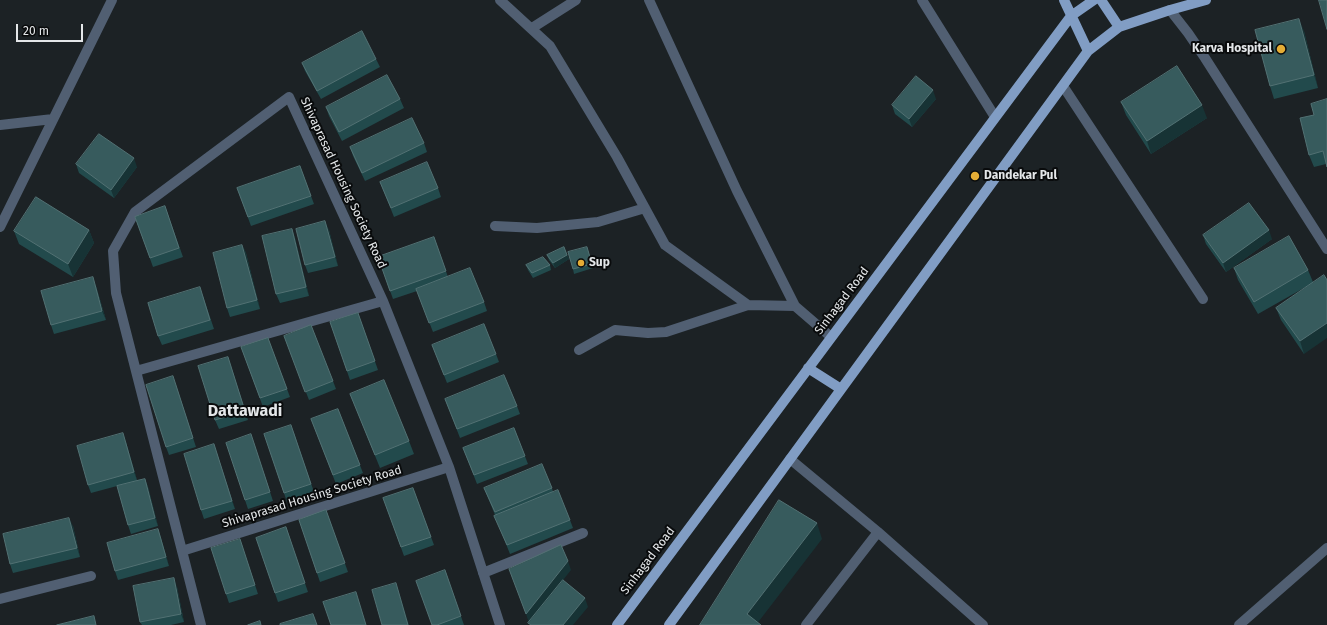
<!DOCTYPE html>
<style>
body{margin:0}
#map{position:relative;width:1327px;height:625px;overflow:hidden;background:#1c2225;font-family:"Fira Sans",sans-serif}
canvas{display:block}
.scale{position:absolute;left:16px;top:24px;width:67px;height:18px;box-sizing:border-box;border:2px solid #e4e7e9;border-top:0;padding-left:5px;font-size:12px;line-height:14px;white-space:nowrap;color:#e4e7e9;-webkit-text-stroke:3px #090b0c;paint-order:stroke}
</style>
<div id="map">
<canvas width="1327" height="625"></canvas>
<div class="scale">20 m</div>
</div>
<script>
const c = document.querySelector('canvas').getContext('2d');
c.lineJoin = 'round';
function stroke(path, color, width, dash) {
  c.strokeStyle = color;
  c.lineWidth = width;
  c.lineCap = dash ? 'butt' : 'round';
  c.setLineDash(dash || []);
  c.stroke(path);
}
function paint(path, color) {
  c.fillStyle = color;
  c.fill(path, 'evenodd');
}
function label(font, color, halo, rows, align = 'center') {
  c.font = font + ' "Fira Sans",sans-serif';
  c.lineWidth = 4;
  c.setLineDash([]);
  c.textBaseline = 'middle';
  c.strokeStyle = halo;
  c.fillStyle = color;
  for (const [text, x, y, turn = 0] of rows) {
    c.save();
    c.translate(x, y);
    c.rotate((+turn || 0) * Math.PI / 180);
    c.textAlign = isNaN(turn) ? turn : align;
    if (halo) c.strokeText(text, 0, 0);
    c.fillText(text, 0, 0);
    c.restore();
  }
}
const minor = new Path2D(`
 M500,0l50,46 67,111 48,88 83,60 47,1
 M649,0l88,191 58,115 36,31
 M922,0l73,117
 M1170,10l18,23 17,25 122,191
 M532,28l44,-28
 M1063,86l140,213
 M0,125l53,-6
 M495,226l42,2 61,-6 47,-14
 M0,227l112,-227
 M579,350l36,-20 33,3 18,-1 82,-27
 M136,371l247,-70
 M790,459l88,73 105,93
 M182,551l267,-84
 M483,573l100,-40
 M0,599l91,-23
 M201,625l-85,-332 -3,-42 22,-39 154,-115 94,204 66,166 51,158
 M806,625l72,-93
 M1239,625l88,-77`);
const major = new Path2D(`
 M1064,0l24,51
 M1101,0l18,27
 M808,368l33,21
 M617,625l454,-609 23,-16
 M669,625l419,-574 31,-24 51,-17 36,-10`);
const wall = new Path2D(`
 M1304,31l14,57 -44,11 -4,-13z
 M376,59l4,8 -59,32 -16,-28 -3,-8z
 M400,99l4,9 -62,33 -13,-25 -3,-9z
 M936,99l-24,28 -17,-13 -3,-9z
 M1121,102l86,16 -56,36 -25,-39z
 M1314,115l12,49 -12,3 -5,-12z
 M424,143l3,9 -62,29 -12,-25 -3,-9z
 M76,164l61,3 -23,31 -35,-25z
 M300,166l14,38 -63,22 -14,-38z
 M380,182l58,6 3,9 -47,20z
 M165,206l18,51 -30,10 -18,-50z
 M292,229l3,9 14,58 -29,7 -4,-9z
 M89,230l5,13 -21,34 -54,-33 -5,-13z
 M329,230l9,36 -30,7 -3,-8z
 M1203,235l69,4 -46,33 -20,-28z
 M434,237l14,40 36,25 3,9 -54,21 -16,-41 -24,8 -15,-42z
 M242,245l4,8 14,56 -30,8 -3,-9z
 M564,247l5,12 -14,9 -6,-8 -2,-5z
 M587,247l6,21 -19,6 -1,-5z
 M526,265h24l1,5 -18,8 -5,-8z
 M1234,268l74,2 5,12 -9,72 -23,-34 -5,-12 35,-24 -53,30 -20,-34z
 M96,286l10,34 -52,14 -3,-9z
 M203,296l11,33 -52,16 -4,-9z
 M358,313l20,57 -28,10 -20,-58z
 M284,336l49,45 3,8 -27,11z
 M268,338l22,59 -27,10 -22,-60z
 M432,345l64,9 3,8 -52,21z
 M228,357l20,63 -29,9 -4,-9z
 M176,385l20,62 -27,8 -3,-8z
 M350,394l59,47 5,13 -34,14z
 M445,399l72,7 3,8 -60,24z
 M338,409l25,64 -27,11 -25,-65z
 M514,428l14,36 -51,20 -14,-36z
 M294,433l20,59 -27,10 -23,-68z
 M126,442l11,38 8,-1 3,8 10,39 -27,8 -3,-9 -11,-39 -26,7 -3,-8z
 M254,443l19,58 -25,8 -3,-9z
 M214,444l21,65 -31,10 -3,-9z
 M413,488l21,57 -30,11 -21,-58z
 M484,488h68l1,4 17,28 3,8 -63,26 -12,-30 -4,-8 1,-1z
 M326,510l22,62 -28,10 -21,-62z
 M73,526l7,31 -67,16 -3,-9z
 M286,527l22,65 -30,10 -22,-64z
 M158,529l3,9 8,28 -51,14 -3,-9z
 M240,539l18,55 -29,9 -3,-9z
 M445,570l19,55h-32z
 M177,587l7,35 -13,3h-29l-2,-3z`);
const shadedWall = new Path2D(`
 M1299,19l5,12 14,57 -4,-13z
 M933,90l3,9 -24,28 -3,-8z
 M1202,105l5,13 -56,36 -4,-13z
 M134,158l3,9 -23,31 -3,-8z
 M325,221l4,9 9,36 -3,-9z
 M292,229l3,9 14,58 -3,-9z
 M89,230l5,13 -21,34 -5,-13z
 M1269,230l3,9 -46,33 -3,-9z
 M242,245l4,8 14,56 -3,-9z
 M567,255l2,4 -14,9 -2,-5z
 M93,277l3,9 10,34 -4,-9z
 M1327,323v15l-23,16 -4,-13z
 M228,357l3,8 17,55 -3,-9z
 M123,433l3,9 11,38 -3,-8z
 M214,444l3,9 18,56 -3,-8z
 M145,479l3,8 10,39 -3,-8z
 M69,518l4,8 7,31 -3,-9z
 M817,523l5,16 -66,86 -9,-11z
 M158,529l3,9 8,28 -3,-9z
 M568,561l3,9 -42,53 -3,-9z
 M174,578l3,9 7,35 -3,-8z
 M396,583l3,9 10,33h-1z
 M585,598l3,9 -15,18h-10z`);
const building = new Path2D(`
 M1319,0h8v29z
 M1299,19l15,56 -44,11 -15,-56z
 M362,31l14,28 -59,32 -15,-28z
 M1177,66l25,39 -55,36 -26,-39z
 M387,75l13,24 -61,33 -13,-25z
 M916,76l17,14 -24,29 -17,-14z
 M1327,99v68l-4,-16 -14,4 -9,-37 14,-3 -3,-11z
 M412,118l12,25 -62,30 -12,-26z
 M99,134l35,24 -23,32 -35,-26z
 M427,162l11,26 -47,20 -11,-26z
 M300,166l11,30 -63,21 -11,-29z
 M36,197l53,33 -21,34 -54,-33z
 M1249,203l20,27 -46,33 -20,-28z
 M165,206l14,42 -29,10 -15,-41z
 M325,221l10,36 -30,8 -9,-36z
 M292,229l14,58 -30,7 -14,-58z
 M1289,236l19,34 -54,32 -20,-34z
 M434,237l12,34 -56,20 -12,-34z
 M242,245l15,55 -30,8 -14,-55z
 M564,247l3,8 -14,8 -6,-8z
 M587,247l5,17 -19,5 -5,-17z
 M543,257l7,8 -18,8 -6,-8z
 M470,268l14,34 -55,21 -13,-34z
 M1324,275l3,5v43l-27,18 -24,-33z
 M93,277l9,34 -51,14 -10,-34z
 M200,287l10,33 -52,16 -10,-33z
 M358,313l17,48 -28,10 -17,-49z
 M484,324l12,30 -52,21 -12,-30z
 M311,325l22,56 -28,11 -21,-56z
 M268,338l19,51 -27,9 -19,-51z
 M228,357l17,54 -30,9 -17,-54z
 M504,375l13,31 -60,23 -12,-30z
 M173,376l20,62 -27,9 -20,-62z
 M384,380l25,61 -34,14 -25,-61z
 M338,409l22,56 -27,10 -22,-56z
 M291,425l20,59 -27,9 -20,-59z
 M514,428l11,28 -51,19 -11,-27z
 M123,433l11,39 -46,13 -11,-39z
 M251,434l19,58 -25,8 -19,-57z
 M214,444l18,57 -31,9 -17,-56z
 M542,464l10,24 -57,24 -11,-24z
 M145,479l10,39 -27,7 -11,-39z
 M413,488l18,49 -30,10 -18,-49z
 M558,490l12,30 -63,25 -13,-29z
 M779,500l38,23 -70,91 14,11h-61z
 M326,510l19,53 -28,10 -18,-53z
 M69,518l8,30 -67,16 -7,-30z
 M286,527l19,56 -30,10 -19,-55z
 M158,529l8,28 -51,14 -8,-28z
 M240,539l15,46 -29,9 -15,-46z
 M561,545l7,16 -42,53 -17,-45z
 M445,570l16,46 -24,9h-5l-16,-44z
 M174,578l7,36 -41,8 -7,-36z
 M563,580l22,18 -22,27h-32l-3,-2z
 M396,583l12,42h-26l-10,-35z
 M356,592l10,33h-35l-8,-23z
 M313,614l4,11h-37v-1z
 M94,616l2,9h-39z
 M260,621l1,4h-13z`);
const markers = [
 [1281,49,5,"#e5ad35"],
 [975,176,5,"#e5ad35"],
 [581,263,4,"#e5ad35"]
];
const poiNames = [
 ["Karva Hospital",1272,49,"right"],
 ["Dandekar Pul",984,176],
 ["Sup",589,263]
];
const streetNames = [
 ["Shivaprasad Housing Society Road",343,183,65],
 ["Sinhagad Road",842,301,-53],
 ["Shivaprasad Housing Society Road",312,497,-17],
 ["Sinhagad Road",648,561,-53]
];
const districtNames = [
 ["Dattawadi",245,412]
];
stroke(minor, '#515f72', 10);
stroke(major, '#819dc4', 10);
paint(wall, '#224a4c');
paint(shadedWall, '#173335');
paint(building, '#375b5d');
stroke(building, '#527173', 1);
for (const [x, y, r, color] of markers) {
  const dot = new Path2D();
  dot.arc(x, y, r, 0, 2 * Math.PI);
  c.fillStyle = color;
  c.fill(dot);
  stroke(dot, '#090b0c', 1.5);
}
label('bold 12px', '#e4e7e9', '#090b0c', poiNames, 'left');
label('12px', '#e4e7e9', '#090b0c', streetNames);
label('bold 16px', '#e4e7e9', '#090b0c', districtNames);
</script>
